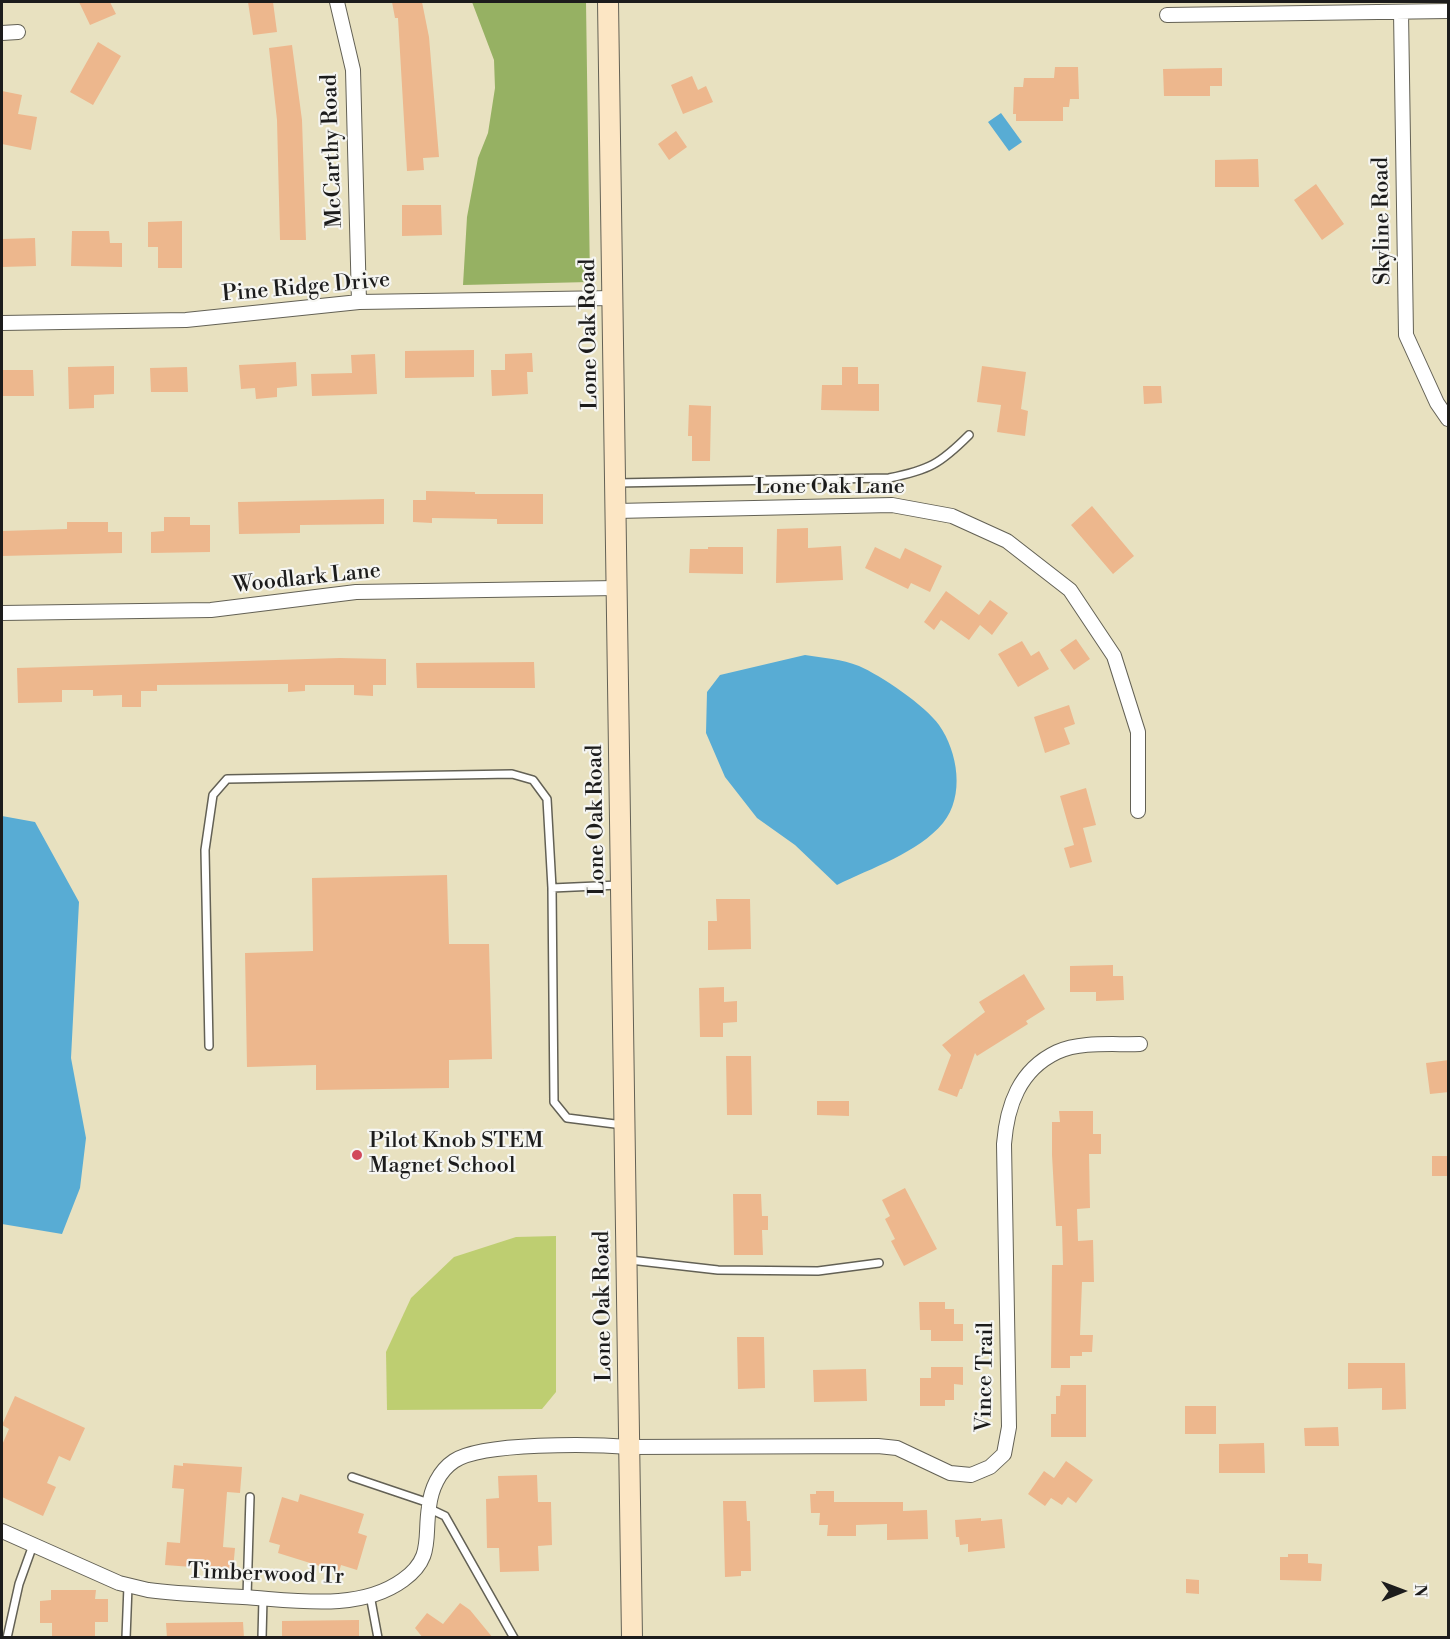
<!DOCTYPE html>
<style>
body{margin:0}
#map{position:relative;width:1450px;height:1639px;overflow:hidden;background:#e8e1c0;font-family:"Libre Bodoni",serif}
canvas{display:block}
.frame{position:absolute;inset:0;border:3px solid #1c1c1c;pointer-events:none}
.north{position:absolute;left:1372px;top:1561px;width:60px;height:60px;-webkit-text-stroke:4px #f6f6f2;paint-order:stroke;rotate:89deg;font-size:16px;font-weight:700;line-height:24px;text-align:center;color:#1c1c1c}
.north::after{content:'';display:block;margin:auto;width:21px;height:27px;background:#1c1c1c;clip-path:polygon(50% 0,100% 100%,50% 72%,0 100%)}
</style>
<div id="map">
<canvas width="1450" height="1639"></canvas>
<div class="frame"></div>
<div class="north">N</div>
</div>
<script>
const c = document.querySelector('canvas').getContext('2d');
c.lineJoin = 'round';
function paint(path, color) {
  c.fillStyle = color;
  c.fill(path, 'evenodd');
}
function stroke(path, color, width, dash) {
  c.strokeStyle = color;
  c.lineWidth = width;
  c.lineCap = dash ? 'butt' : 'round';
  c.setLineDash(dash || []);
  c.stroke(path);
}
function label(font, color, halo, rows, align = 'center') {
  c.font = font + ' "Libre Bodoni",serif';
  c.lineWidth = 4.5;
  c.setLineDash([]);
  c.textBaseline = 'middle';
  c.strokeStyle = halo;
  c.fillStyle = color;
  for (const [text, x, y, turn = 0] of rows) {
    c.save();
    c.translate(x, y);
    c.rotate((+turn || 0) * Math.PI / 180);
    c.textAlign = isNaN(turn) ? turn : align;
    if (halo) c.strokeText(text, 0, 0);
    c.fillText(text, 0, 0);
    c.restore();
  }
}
const green = new Path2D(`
 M556,1236v156l-14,17 -155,1 -1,-58 25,-54 43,-41 62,-20z`);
const forest = new Path2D(`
 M472,2h114l4,280 -127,3 4,-68 11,-59 10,-25 7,-45 -1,-28z`);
const water = new Path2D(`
 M1001,113l21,29 -13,9 -21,-29z
 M805,655c18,3 37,4 54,11 21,9 67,40 80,59 19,27 26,71 4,98 -25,30 -72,45 -106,62l-42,-40 -38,-27 -32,-41 -19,-44 1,-41 13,-17z
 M2,816l33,6 44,80 -8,156 15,80 -6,50 -18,46 -60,-10z`);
const building = new Path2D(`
 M79,2h31l6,12 -26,11z
 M248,2h25l4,30 -24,3z
 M392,2h30l7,35 10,120 -16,1 1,12 -17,1 -9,-153h-3z
 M98,42l23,14 -28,49 -23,-13z
 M292,45l10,75 4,120h-26l-3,-120 -8,-72z
 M1055,67h23l1,32h-9l-1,8h-6v14h-47v-7h-3l1,-27h9l1,-9h30z
 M1222,68v18h-12v10h-46l-1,-27z
 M692,76l6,14 8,-4 7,16 -30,12 -12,-29z
 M2,91l20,4 -4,19 19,3 -6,33 -29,-6z
 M676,131l11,16 -18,13 -11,-16z
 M1258,159l1,28h-44v-27z
 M1316,184l28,40 -22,16 -28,-40z
 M402,205h39l1,30 -40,1z
 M182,221v47h-24v-21h-10v-25z
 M72,231h37l1,12h12v24l-51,-1z
 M35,238l1,28 -34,1v-28z
 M474,350v27l-69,1v-27z
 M532,353l1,19h-6l1,22 -36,2 -1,-26h14v-16z
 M375,354l2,40 -65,2 -1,-22 41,-1 -1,-18z
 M296,362l1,24 -20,2v9l-21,2 -1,-11 -14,1 -2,-24z
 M114,366v28l-20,1v13l-25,1 -1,-42z
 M982,366l44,6 -5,37 7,2 -3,25 -28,-4 4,-27 -24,-3z
 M187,367l1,25h-37l-1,-24z
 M842,367h16v17h21v27l-58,-1 1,-25h20z
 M2,370h31l1,26h-32z
 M1143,386h18l1,17 -18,1z
 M689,405l22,1 -1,55h-18v-25h-4z
 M426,491l49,1v2h68v30h-46v-5l-65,-1v5l-19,-1v-22h13z
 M384,499v25l-84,1v8l-61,1 -1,-32z
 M1092,506l42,50 -21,18 -42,-49z
 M164,517h26v8h20v27l-59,1v-21l13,-1z
 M67,522h41v10h14v21l-120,3v-25l65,-2z
 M808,528v20l33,-2 2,34 -67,3 1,-54z
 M708,547h35v27l-54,-1 1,-24h18z
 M875,547l25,12 5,-11 37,18 -12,26 -19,-9 -3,6 -43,-21z
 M946,591l33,24 11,-15 18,13 -16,22 -12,-10 -11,15 -28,-20 -7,10 -10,-8z
 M1076,639l14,20 -16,11 -14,-20z
 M1022,641l9,15 8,-5 10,18 -31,18 -20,-33z
 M340,658l46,1v26h-13v11l-19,-1v-10h-49v6l-17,1v-8l-131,1v6h-16v16h-19v-12l-29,1v-6h-31v12l-44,1 -1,-35z
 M534,662l1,26h-118l-1,-25z
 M1069,705l6,19 -11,4 6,16 -25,9 -11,-36z
 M1086,788l10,37 -13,3 9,34 -22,6 -6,-20 10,-3 -14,-49z
 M447,875l2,69h40l3,115 -43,1v28l-133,2v-25l-69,2 -2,-114 68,-2 -1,-73z
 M716,899h34l1,50 -43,1v-29h9z
 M1113,965v11h10l1,24 -28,1v-9h-26v-26z
 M1024,974l21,35 -19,12 2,3 -51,32 -2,-3 -13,36h-2l-3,8 -19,-7 13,-35 -9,-10 43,-33 -6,-10z
 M724,987v15l13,-1v21l-14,1v14h-23l-1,-49z
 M726,1056h25l1,59h-25z
 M1449,1060v32l-19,2 -4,-31z
 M817,1101h32v15l-32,-1z
 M1059,1111h34v23h8v20h-12l1,54 -13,1 1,32 15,-1 1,42h-12l-2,53h13l-1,17h-10v4h-12v12h-19l1,-103h11l-1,-39h-6l-4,-71v-33h8z
 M1432,1156h15v20h-15z
 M905,1188l32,61 -33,17 -13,-25 4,-2 -10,-20 5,-3 -8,-16z
 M733,1194h28l1,22h6v14h-6l1,25h-29z
 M919,1302h26v7h9v15h9v17h-32v-11h-11z
 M737,1337h27l1,51 -27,1z
 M1348,1363h57l1,46 -24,1v-22l-34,1z
 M931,1367h32v18l-9,-1v16h-9v6h-25v-28h11z
 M866,1369l1,32 -53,1 -1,-32z
 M1061,1385h25v52h-35v-23h5v-18h4z
 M15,1396l70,32 -15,33 -11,-5 -12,27 9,4 -13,29 -41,-19v-52l7,-16 -7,-4z
 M1185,1406h31v28h-31z
 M1338,1427l1,19h-34l-1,-18z
 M1264,1443l1,30h-46v-29z
 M1066,1461l27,19 -17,23 -8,-6 -6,8 -11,-7 -6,8 -17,-12 16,-23 10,7z
 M183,1463l59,4 -2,26 -13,-1 -4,55 12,1 -2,22 -68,-5 2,-23 13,1 4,-54 -12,-1 2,-23 9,1z
 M537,1475l1,27h13l1,43 -14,1 1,25 -39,1 -1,-24h-12l-1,-49 13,-1 -1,-22z
 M816,1491h18v11h69v9l24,-1 1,29 -41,1v-16l-31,1v11h-29l1,-11h-9l1,-12h-9l-1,-19h6z
 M300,1494l64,20 -6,19 9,3 -10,34 -16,-5 -2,7 -61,-19 2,-8 -11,-3 13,-45 16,5z
 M723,1501h23l1,20h3l1,50h-10v5l-16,1z
 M981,1518v3l21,-2 3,29 -37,4v-8l-8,1 -1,-8h-3l-1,-17z
 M1288,1554h20v9l14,1 -1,17 -41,-1v-23h8z
 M1186,1579l13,1v14l-13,-1z
 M51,1590h45l-1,9h13v23h-13v16h-43v-15h-12v-22l11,-1z
 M460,1603l10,7 23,28h-70l-8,-10 12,-15 16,11z
 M359,1620v18h-77v-17z
 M243,1622l1,16h-77l-1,-15z`);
const service = new Path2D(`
 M616,483l273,-5c40,-8 51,-14 80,-43
 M552,888l67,-3
 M209,1046l-4,-196 8,-55 14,-16 285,-5 21,6 14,19 5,89 2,214 13,16 56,7
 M630,1260l88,10 100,1 61,-8
 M352,1477l77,26
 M428,1508l17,8 69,122
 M370,1595l8,43
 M247,1597l3,-100
 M7,1638l12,-54 14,-39
 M126,1638l2,-52
 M262,1638l1,-40`);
const minor = new Path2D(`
 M337,2l16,68 6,232
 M1401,12l5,323 31,68 11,16
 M1167,15l281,-4
 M2,33l16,-1
 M2,323l184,-3 173,-18 255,-4
 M616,511l276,-6 60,11 55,25 63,49 44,66 24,76v79
 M2,613l209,-3 145,-18 261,-4
 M2,1531l117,52 29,7c31,4 63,5 95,7 51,3 116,15 160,-17 31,-22 21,-43 26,-73 2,-18 10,-36 25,-46 28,-19 139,-17 176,-14l248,-1 19,2 53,25 21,2 19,-8 14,-13 5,-27 -5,-283c3,-38 15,-74 53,-92 24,-11 57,-7 83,-8`);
const secondary = new Path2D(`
 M608,2l24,1636`);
const markers = [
 [357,1155,6,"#d1495b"]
];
const streetNames = [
 ["McCarthy Road",333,151,-92],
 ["Skyline Road",1383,221,-91],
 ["Pine Ridge Drive",306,288,-5],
 ["Lone Oak Road",590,334,-91],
 ["Lone Oak Lane",830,488],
 ["Woodlark Lane",307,579,-6],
 ["Lone Oak Road",597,820,-91],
 ["Lone Oak Road",604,1306,-91],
 ["Vince Trail",986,1377,-89],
 ["Timberwood Tr",266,1575,2]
];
const poiNames = [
 ["Pilot Knob STEM",369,1142],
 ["Magnet School",369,1167]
];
paint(green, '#bece71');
paint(forest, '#96b163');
paint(water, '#58acd4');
paint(building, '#edb78d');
stroke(service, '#636155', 10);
stroke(minor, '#636155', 16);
stroke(secondary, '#636155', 22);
stroke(service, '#fff', 7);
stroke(minor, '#fff', 14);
stroke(secondary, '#fce6c4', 20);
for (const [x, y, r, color] of markers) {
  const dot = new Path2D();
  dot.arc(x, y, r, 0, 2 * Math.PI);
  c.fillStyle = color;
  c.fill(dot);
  stroke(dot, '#f6f6f2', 2);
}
label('22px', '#1c1c1c', '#f6f6f2', streetNames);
label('22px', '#1c1c1c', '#f6f6f2', poiNames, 'left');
</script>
